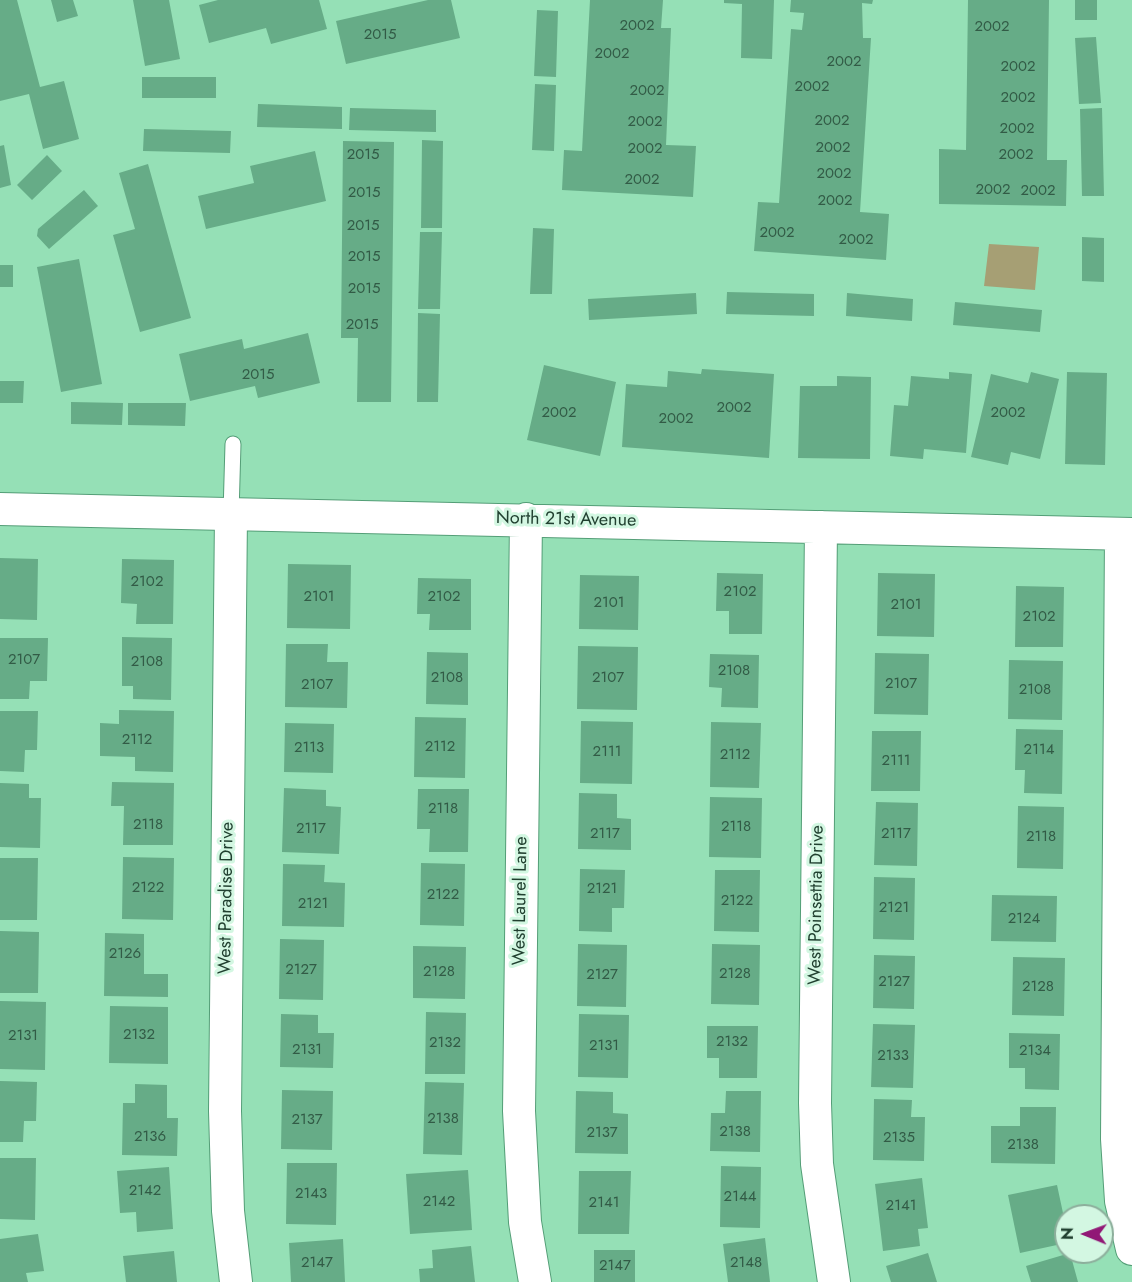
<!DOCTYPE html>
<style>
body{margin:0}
#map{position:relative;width:1132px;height:1282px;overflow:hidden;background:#95e0b6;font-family:Jost,sans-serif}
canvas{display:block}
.north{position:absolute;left:1054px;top:1204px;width:60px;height:60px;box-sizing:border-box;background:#d3f7e2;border:2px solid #8cae9b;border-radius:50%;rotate:271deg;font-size:16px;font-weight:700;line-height:24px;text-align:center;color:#214030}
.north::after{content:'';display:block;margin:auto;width:21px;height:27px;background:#911876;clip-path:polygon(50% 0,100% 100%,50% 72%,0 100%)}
</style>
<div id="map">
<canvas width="1132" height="1282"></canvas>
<div class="north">N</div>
</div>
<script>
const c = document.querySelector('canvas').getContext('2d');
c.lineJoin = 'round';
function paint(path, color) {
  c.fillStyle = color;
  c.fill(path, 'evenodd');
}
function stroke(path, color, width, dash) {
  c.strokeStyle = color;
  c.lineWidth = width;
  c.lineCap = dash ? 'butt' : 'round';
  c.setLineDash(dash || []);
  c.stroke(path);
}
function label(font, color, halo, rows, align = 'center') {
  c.font = font + ' Jost,sans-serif';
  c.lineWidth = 6;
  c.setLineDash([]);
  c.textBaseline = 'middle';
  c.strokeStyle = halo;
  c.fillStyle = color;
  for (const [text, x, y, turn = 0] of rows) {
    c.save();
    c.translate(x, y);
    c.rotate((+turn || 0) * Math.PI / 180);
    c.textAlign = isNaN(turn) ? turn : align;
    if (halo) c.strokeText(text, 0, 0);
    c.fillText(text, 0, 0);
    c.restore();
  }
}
const green = new Path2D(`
 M989,244l50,3 -4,43 -51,-4z`);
const building = new Path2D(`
 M0,0h17l23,87 24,-6 15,58 -36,10 -14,-55 -29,7z
 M51,0h22l5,16 -21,6z
 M133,0h36l11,59 -35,7z
 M218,0h101l8,29 -56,15 -5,-16 -57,15 -10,-38z
 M428,0h23l9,38 -114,26 -10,-43z
 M590,0h73l-2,28h10l-5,117 30,1 -3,51 -131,-7 2,-40 18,1z
 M724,0h50l-2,59 -31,-1 1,-54 -18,-1z
 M791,0h82l-1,4 -10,-1 1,35h8l-11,174 29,2 -3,46 -132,-9 4,-49 21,1 12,-174 11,1 2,-17 -14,-1z
 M968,0h81l-2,160h20l-1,46 -127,-2v-55l27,1z
 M1075,0h22v20h-22z
 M537,10l21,1 -2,66 -22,-1z
 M1096,37l5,66 -22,1 -4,-66z
 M142,77h74v21h-74z
 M535,84l21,1 -2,66 -22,-1z
 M258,104l84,3v22l-85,-2z
 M350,108l86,2v22l-87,-2z
 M1102,108l2,88h-22l-2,-87z
 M144,129l87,2 -1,22 -87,-2z
 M422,140l21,1 -1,87h-21z
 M343,141l51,1 -3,260h-34l1,-64h-17z
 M4,145l7,40 -11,3v-42z
 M315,151l11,50 -120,28 -8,-33 56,-13 -4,-17z
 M47,155l15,16 -30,29 -15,-15z
 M148,164l43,154 -51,14 -27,-97 22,-6 -16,-56z
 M84,190l14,16 -49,43 -12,-13 1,-7z
 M533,228l21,1 -2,65h-22z
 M420,232h22l-2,77h-22z
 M1082,237l22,1v44l-22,-1z
 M79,259l23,125 -41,8 -24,-125z
 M0,265h13v22h-13z
 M727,292l87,2v22l-88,-2z
 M696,293l1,21 -108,6 -1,-21z
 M847,293l66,6 -1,22 -66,-5z
 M955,302l87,8 -2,22 -87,-7z
 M418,313l22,1 -2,88h-21z
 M308,333l12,50 -62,15 -3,-12 -65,15 -11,-47 63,-15 2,10z
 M544,365l72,17 -16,74 -73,-16z
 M702,369l72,5 -5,84 -147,-11 4,-63 41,3 1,-16 33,3z
 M949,372l23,2 -6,79 -42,-4 -1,10 -33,-3 4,-51 14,1 3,-30 38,3z
 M1031,372l28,7 -19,80 -29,-7 -3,13 -37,-8 20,-83 37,9z
 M1067,372l40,1 -2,92 -40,-1z
 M837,376l34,1 -1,82 -72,-1 2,-72h37z
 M0,381h24l-1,22h-23z
 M71,402l52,1 -1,22 -51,-1z
 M128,403h58l-1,23 -57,-1z
 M0,558l38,1 -1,61 -37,-1z
 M122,559l52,1 -1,64h-37l1,-20 -16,-1z
 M288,564l63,1 -1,64 -63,-1z
 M717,573l46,1 -1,60h-33v-23h-13z
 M878,573l57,1 -1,63 -57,-1z
 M580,575l59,1 -1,54 -59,-1z
 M418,578l53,1v51h-42l1,-16h-13z
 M1016,586l48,1 -1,60h-48z
 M122,637l50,1 -1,62 -38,-1v-13h-11z
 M0,638h48l-1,43h-17l-1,18h-29z
 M286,644h42l-1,18h21l-1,46 -62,-1z
 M578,646l60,1 -1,63 -60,-1z
 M427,652l41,1v52l-42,-1z
 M875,653l54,1 -1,61 -54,-1z
 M710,654l49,1 -1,53 -37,-1 1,-19 -13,-1z
 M1009,660l54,1 -1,59 -54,-1z
 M119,710l55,1 -1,61 -38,-1v-14l-35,-1v-33l19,1z
 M0,711h38l-1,39h-12l-1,22 -24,-1z
 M415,717l51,1 -1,60 -51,-1z
 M581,721l52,1 -1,62 -52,-1z
 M711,722l50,1 -2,65 -49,-1z
 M285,723l49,1 -1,49 -49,-1z
 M1016,729l47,1 -1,64 -38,-1 1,-23h-10z
 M872,731h49l-1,60h-49z
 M112,782l62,1 -1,62h-50l1,-39h-13z
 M0,783l29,1v14h12l-1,50 -40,-1z
 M284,788l42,2v16l15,1 -2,47 -57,-2z
 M418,789h51l-1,63h-39l1,-23h-13z
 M579,793l38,1v24l14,1v31l-53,-1z
 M710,797l52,1 -1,60 -52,-1z
 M876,802l42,1 -1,63 -43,-1z
 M1018,806l46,1 -1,62 -46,-1z
 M123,857l51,1 -1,62 -51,-1z
 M0,858h38l-1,62h-37z
 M421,863l44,1 -1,62 -44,-1z
 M283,864l42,1 -1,17 21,1 -1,44 -62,-1z
 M580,869l45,1 -1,38h-12v24l-33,-1z
 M715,870h45l-1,62 -45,-1z
 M874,877l41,1 -1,62 -41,-1z
 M992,895l65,1 -1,46 -65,-1z
 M0,931l39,1 -1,61h-38z
 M105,933l39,1v40h24v23l-64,-1z
 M280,939l44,1 -1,60 -44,-1z
 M578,944l49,1 -1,62 -49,-1z
 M712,944l48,1 -1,60 -48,-1z
 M413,946l53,1 -1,52 -52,-1z
 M874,955l41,1 -1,53 -41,-1z
 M1013,957l52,1 -1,58 -52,-1z
 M0,1001l46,1 -1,68 -45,-1z
 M110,1006l58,1v57l-59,-1z
 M426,1012l40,1 -1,61h-40z
 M281,1014l37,1v18h16l-1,35 -53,-1z
 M579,1014l50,1 -1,63 -50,-1z
 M873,1024l42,1 -2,63 -42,-1z
 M707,1026h51l-1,52h-38v-20h-12z
 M1009,1033l51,1 -1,56 -34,-1v-21h-16z
 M0,1081l37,1 -1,39h-12l-1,21h-23z
 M425,1082l39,1 -2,72 -39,-1z
 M135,1084l32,1v33h11l-1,38 -55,-1 1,-52h12z
 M282,1090l51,1 -1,59 -51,-1z
 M576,1091l37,1v21l15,1v40l-53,-1z
 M726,1091h35l-1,61 -50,-1 1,-38h14z
 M874,1099l38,1 -1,17h14l-1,44 -51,-1z
 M1020,1107h36l-1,57 -64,-1v-37h29z
 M0,1158h36l-1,62 -35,-1z
 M287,1163h50l-1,62 -50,-1z
 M721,1166l40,1 -1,61 -40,-1z
 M169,1167l4,62 -36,3 -1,-20 -16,1 -3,-42z
 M468,1170l4,60 -62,4 -4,-60z
 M579,1171h52l-2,63h-51z
 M922,1178l6,50 -10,1 2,17 -37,5 -8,-67z
 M1057,1185l9,42v16l-46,10 -12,-58z
 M38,1234l6,37 -18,2 2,9h-28v-43z
 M765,1238l5,44h-42l-5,-38z
 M343,1239l2,43h-54l-2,-39z
 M471,1246l4,36h-55l-1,-13 14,-1 -1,-18z
 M594,1250h41v32h-41z
 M174,1251l3,31h-51l-3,-26z
 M928,1253l9,29h-46l-5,-16z
 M1070,1253l8,29h-47l-5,-16z`);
const lane = new Path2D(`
 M231,514l2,-70`);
const street = new Path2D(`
 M0,509l1132,25
 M231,514l-6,597 3,100 8,71
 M526,519l-7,592 6,111 10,60
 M821,527l-6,576 2,61 17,118
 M1121,534l-4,605 4,62 11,48`);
const numberNames = [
 ["2002",637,26],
 ["2002",992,27],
 ["2015",380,35],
 ["2002",612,54],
 ["2002",844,62],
 ["2002",1018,67],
 ["2002",812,87],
 ["2002",647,91],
 ["2002",1018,98],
 ["2002",832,121],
 ["2002",645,122],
 ["2002",1017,129],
 ["2002",833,148],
 ["2002",645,149],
 ["2015",363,155],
 ["2002",1016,155],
 ["2002",834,174],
 ["2002",642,180],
 ["2002",993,190],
 ["2002",1038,191],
 ["2015",364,193],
 ["2002",835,201],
 ["2015",363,226],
 ["2002",777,233],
 ["2002",856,240],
 ["2015",364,257],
 ["2015",364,289],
 ["2015",362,325],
 ["2015",258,375],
 ["2002",734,408],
 ["2002",559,413],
 ["2002",1008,413],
 ["2002",676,419],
 ["2102",147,582],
 ["2102",740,592],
 ["2101",319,597],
 ["2102",444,597],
 ["2101",609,603],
 ["2101",906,605],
 ["2102",1039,617],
 ["2107",24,660],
 ["2108",147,662],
 ["2108",734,671],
 ["2108",447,678],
 ["2107",608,678],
 ["2107",901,684],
 ["2107",317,685],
 ["2108",1035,690],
 ["2112",137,740],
 ["2112",440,747],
 ["2113",309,748],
 ["2114",1039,750],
 ["2111",607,752],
 ["2112",735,755],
 ["2111",896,761],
 ["2118",443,809],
 ["2118",148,825],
 ["2118",736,827],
 ["2117",311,829],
 ["2117",605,834],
 ["2117",896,834],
 ["2118",1041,837],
 ["2122",148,888],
 ["2121",602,889],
 ["2122",443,895],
 ["2122",737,901],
 ["2121",313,904],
 ["2121",894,908],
 ["2124",1024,919],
 ["2126",125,954],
 ["2127",301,970],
 ["2128",439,972],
 ["2128",735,974],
 ["2127",602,975],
 ["2127",894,982],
 ["2128",1038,987],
 ["2132",139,1035],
 ["2131",23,1036],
 ["2132",732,1042],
 ["2132",445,1043],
 ["2131",604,1046],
 ["2131",307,1050],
 ["2134",1035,1051],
 ["2133",893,1056],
 ["2138",443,1119],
 ["2137",307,1120],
 ["2138",735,1132],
 ["2137",602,1133],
 ["2136",150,1137],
 ["2135",899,1138],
 ["2138",1023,1145],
 ["2142",145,1191],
 ["2143",311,1194],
 ["2144",740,1197],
 ["2142",439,1202],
 ["2141",604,1203],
 ["2141",901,1206],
 ["2147",317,1263],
 ["2148",746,1263],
 ["2147",615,1266]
];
const streetNames = [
 ["North 21st Avenue",566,520,1],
 ["West Paradise Drive",227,898,-89],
 ["West Laurel Lane",521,901,-89],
 ["West Poinsettia Drive",817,905,-89]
];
paint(green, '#a69f74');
paint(building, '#66ac87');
stroke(lane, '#549e77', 17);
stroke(street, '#549e77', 34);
stroke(lane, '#fff', 15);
stroke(street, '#fff', 32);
label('15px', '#325b46', null, numberNames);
label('18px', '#214030', '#d3f7e2', streetNames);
</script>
